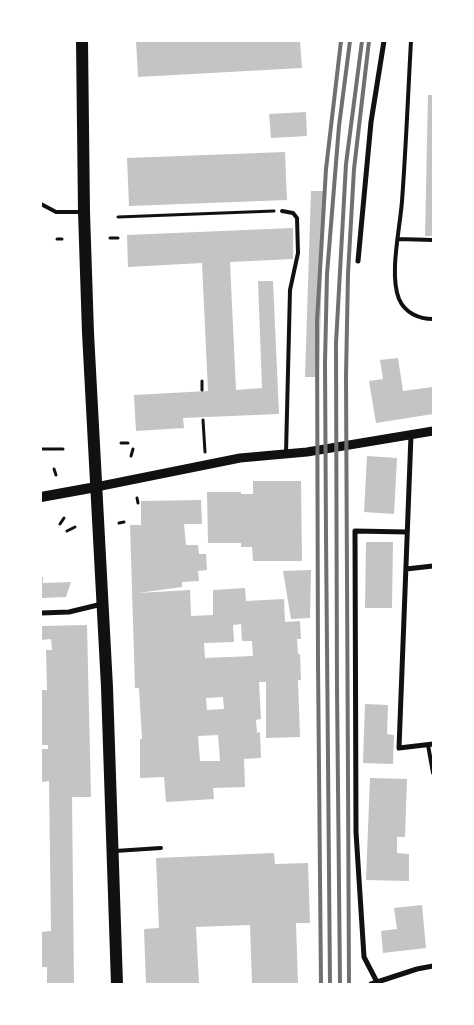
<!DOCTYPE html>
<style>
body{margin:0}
#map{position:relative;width:474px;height:1025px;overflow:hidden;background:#fff;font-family:"Golos Text",sans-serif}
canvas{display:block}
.frame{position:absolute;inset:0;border:42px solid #fff;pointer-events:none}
</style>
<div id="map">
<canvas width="474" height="1025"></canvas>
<div class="frame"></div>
</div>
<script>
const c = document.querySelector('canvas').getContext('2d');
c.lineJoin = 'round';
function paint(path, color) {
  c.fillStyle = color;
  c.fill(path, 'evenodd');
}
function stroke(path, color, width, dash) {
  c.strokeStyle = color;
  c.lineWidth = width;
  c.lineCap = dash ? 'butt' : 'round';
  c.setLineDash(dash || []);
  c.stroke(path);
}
const building = new Path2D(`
 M136,41h164l2,27 -164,9z
 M428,95h5v141h-8z
 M306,112l1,24 -36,2 -2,-24z
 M285,152l2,48 -158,6 -2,-48z
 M311,191h13l-5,186h-14z
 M293,228v31l-63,3 6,128 26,-2 -4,-107h15l6,133 -96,4 1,10 -48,3 -2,-36 74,-4 -6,-128 -74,4 -1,-32z
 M398,358l5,33 30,-4v27l-57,9 -7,-42 14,-2 -3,-19z
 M367,456l30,2 -3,56 -30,-2z
 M253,481h48l1,80h-49l-1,-14h-11v-4h-33l-1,-51h34v2h12z
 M201,500l1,24h-18l2,21h12l1,9h7l1,16 -9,1 1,10 -17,1v5l-44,6 52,-3 1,26 22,-1v-25l32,-2 1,13 38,-2 1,23 15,-1 1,18h-4l1,15h2l1,26h-3l2,57 -34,1v-56h-7l2,37 -5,1 1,13 3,-1 1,26 -17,1 1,28 -32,1 1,11 -48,3 -2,-25 -24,1v-39h2l-3,-51h-4l-5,-163h11v-24zM241,624l1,17h10l1,15 -48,2 -1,-15 30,-1 -1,-17zM223,697l1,12 -17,1 -1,-12zM218,735l2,26h-20l-2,-25z
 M366,542h27l-1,66h-27z
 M311,570l-1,48 -19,1 -8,-48z
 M41,577h2v6l28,-1 -5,15 -25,1z
 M87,625l4,172h-19l2,187h-27v-17h-6v-35l10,-1 -2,-150 -8,1v-33h7v-4h-7v-55h6l-1,-40h6l-1,-11 -10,1v-14z
 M365,704l23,1 -1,29 7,1 -1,29 -30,-1z
 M370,778l37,1 -2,58h-8v16l12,1v27l-43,-1z
 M274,853l1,11 33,-1 2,60h-14l2,61h-46l-2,-59 -54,2 3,57h-53l-2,-55 15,-1 -3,-70z
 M422,905l4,43 -43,5 -2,-22 16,-2 -3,-21z`);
const path = new Path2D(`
 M118,217l156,-6
 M110,238h8
 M57,239h5
 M202,381v9
 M203,420l2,32
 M121,443h7
 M41,449h22
 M131,456l2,-7
 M54,469l2,6
 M137,498l1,5
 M119,523l5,-1
 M60,524l4,-6
 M67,531l8,-4`);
const service = new Path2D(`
 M411,41c-3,53 -5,107 -9,160 -2,28 -13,73 -3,98 6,14 20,20 34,20
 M41,204l15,8h26
 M282,211l11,2 4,5 1,35 -8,37 -4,163
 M398,239l35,1
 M428,745l5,28
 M115,851l46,-3`);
const minor = new Path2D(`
 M358,261l13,-139 13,-81
 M411,435l-12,313 34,-4
 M406,569l27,-3
 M41,613l28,-1 33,-8
 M377,982l-13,-25 -8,-125 -1,-301 52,1
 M371,984l46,-15 16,-3`);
const tertiary = new Path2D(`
 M96,487l144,-29 67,-6 126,-21`);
const secondary = new Path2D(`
 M41,497l55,-10`);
const primary = new Path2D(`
 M82,41l2,171 4,121 19,354 10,297`);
const rail = new Path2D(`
 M321,984l-3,-322 -1,-341 9,-152 15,-128
 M330,984l-4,-449 -1,-172 2,-89 12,-148 11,-85
 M340,984l-3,-296 -1,-345 10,-179 16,-123
 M349,984l-3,-608 2,-102 6,-105 15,-128`);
paint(building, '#c4c4c4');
stroke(path, '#111', 3);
stroke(service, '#111', 4);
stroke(minor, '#111', 5);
stroke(tertiary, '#111', 9);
stroke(secondary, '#111', 10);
stroke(primary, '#111', 12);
stroke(rail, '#707070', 4);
</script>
